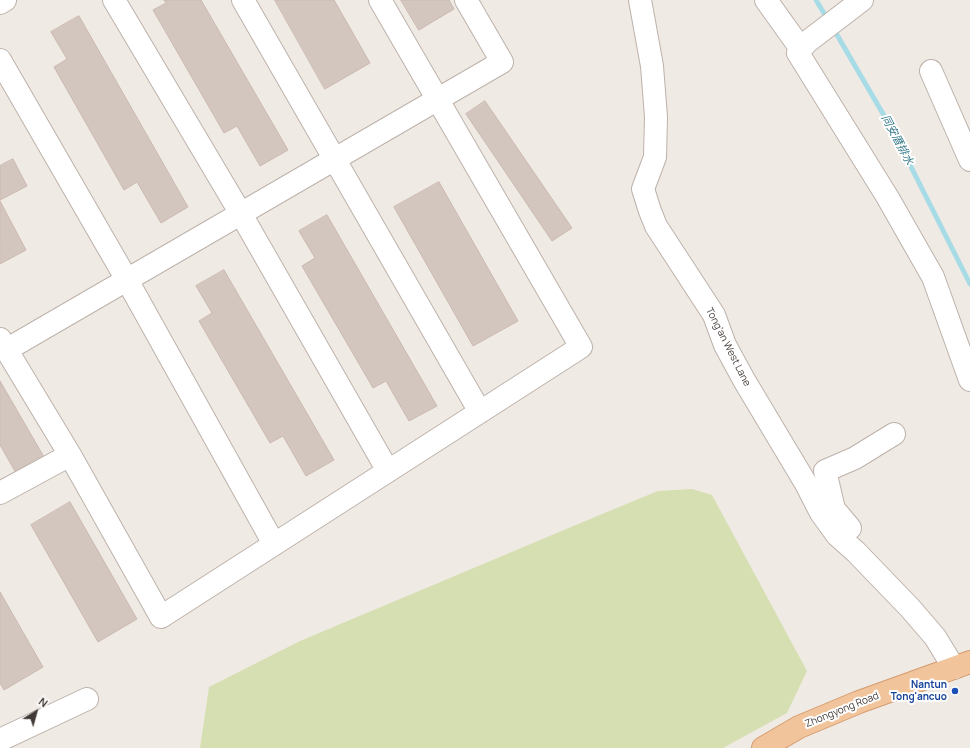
<!DOCTYPE html>
<meta charset="utf-8">
<style>
body{margin:0}
#map{position:relative;width:970px;height:748px;overflow:hidden;background:#f0eae4;font-family:Manrope,sans-serif}
canvas{display:block}
.north{position:absolute;left:16px;top:692px;width:40px;height:40px;-webkit-text-stroke:3px #fff;paint-order:stroke;rotate:37deg;font-size:11px;font-weight:700;line-height:16px;text-align:center;color:#413935}
.north::after{content:'';display:block;margin:auto;width:14px;height:18px;background:#413935;clip-path:polygon(50% 0,100% 100%,50% 72%,0 100%)}
</style>
<div id="map">
<canvas width="970" height="748"></canvas>
<div class="north">N</div>
</div>
<script>
const c = document.querySelector('canvas').getContext('2d');
c.lineJoin = 'round';
function paint(path, color) {
  c.fillStyle = color;
  c.fill(path, 'evenodd');
}
function stroke(path, color, width, dash) {
  c.strokeStyle = color;
  c.lineWidth = width;
  c.lineCap = dash ? 'butt' : 'round';
  c.setLineDash(dash || []);
  c.stroke(path);
}
function label(font, color, halo, rows, align = 'center') {
  c.font = font + ' Manrope,"Noto Sans TC",sans-serif';
  c.lineWidth = 4;
  c.setLineDash([]);
  c.textBaseline = 'middle';
  c.strokeStyle = halo;
  c.fillStyle = color;
  for (const [text, x, y, turn = 0] of rows) {
    c.save();
    c.translate(x, y);
    c.rotate((+turn || 0) * Math.PI / 180);
    c.textAlign = isNaN(turn) ? turn : align;
    if (halo) c.strokeText(text, 0, 0);
    c.fillText(text, 0, 0);
    c.restore();
  }
}
const green = new Path2D(`
 M692,489l20,6 95,176 -20,42 -64,35h-523l9,-61 91,-46 302,-127 56,-23z`);
const stream = new Path2D(`
 M816,0l12,20
 M833,28l60,103 77,153`);
const building = new Path2D(`
 M164,0h37l87,150 -28,16 -23,-40 -13,7 -71,-123 13,-7z
 M275,0h59l36,63 -45,26z
 M401,0h48l5,9 -35,21z
 M79,16l109,191 -27,16 -24,-41 -13,8 -70,-123 13,-8 -16,-27z
 M485,101l87,127 -20,13 -86,-127z
 M13,159l14,27 -27,14v-34z
 M439,182l79,139 -45,25 -79,-139z
 M0,201l26,49 -26,14z
 M327,215l110,191 -28,15 -23,-40 -13,7 -71,-122 13,-8 -16,-27z
 M224,270l110,190 -28,16 -23,-40 -13,7 -71,-122 13,-8 -16,-27z
 M0,381l44,76 -28,16 -16,-28z
 M70,502l67,117 -39,23 -67,-117z
 M0,592l43,75 -39,23 -4,-7z`);
const minor = new Path2D(`
 M114,0l127,214 147,257
 M243,0l237,412
 M640,0l12,66 4,51 -1,40 -12,32 7,22 6,15 58,89 11,30 19,35 61,102 16,31 16,22 19,17 54,56 25,29 19,31
 M766,0l35,49 -3,4 90,145 45,79 37,103
 M0,3l5,-3
 M801,49l6,-7 55,-42
 M0,60l127,220 147,264
 M931,71l39,89
 M0,339l70,116 91,162 420,-270 -201,-347
 M6,350l496,-288 -36,-62
 M0,493l70,-38
 M850,528l-16,-19 -9,-38 30,-13 39,-24
 M0,740l87,-41`);
const major = new Path2D(`
 M763,748l36,-21 60,-25 111,-40`);
const markers = [
 [955,691,4,"#1a4fb4"]
];
const streetNames = [
 ["Tong’an West Lane",728,347,63],
 ["Zhongyong Road",842,710,-22]
];
const transitNames = [
 ["Nantun",947,685],
 ["Tong'ancuo",947,697]
];
const waterNames = [
 ["同安厝排水",897,140,62]
];
paint(green, '#d6dfb2');
stroke(stream, '#a7dce6', 5);
paint(building, '#d3c6be');
stroke(building, '#cab9b0', 1);
stroke(minor, '#bdb2ab', 24);
stroke(major, '#d49c6f', 24);
stroke(minor, '#fff', 22);
stroke(major, '#f1c49c', 22);
for (const [x, y, r, color] of markers) {
  const dot = new Path2D();
  dot.arc(x, y, r, 0, 2 * Math.PI);
  c.fillStyle = color;
  c.fill(dot);
  stroke(dot, '#fff', 1.5);
}
label('10px', '#413935', '#fff', streetNames);
label('bold 10px', '#164399', '#fff', transitNames, 'right');
label('italic 11px', '#367b8a', '#fff', waterNames);
</script>
